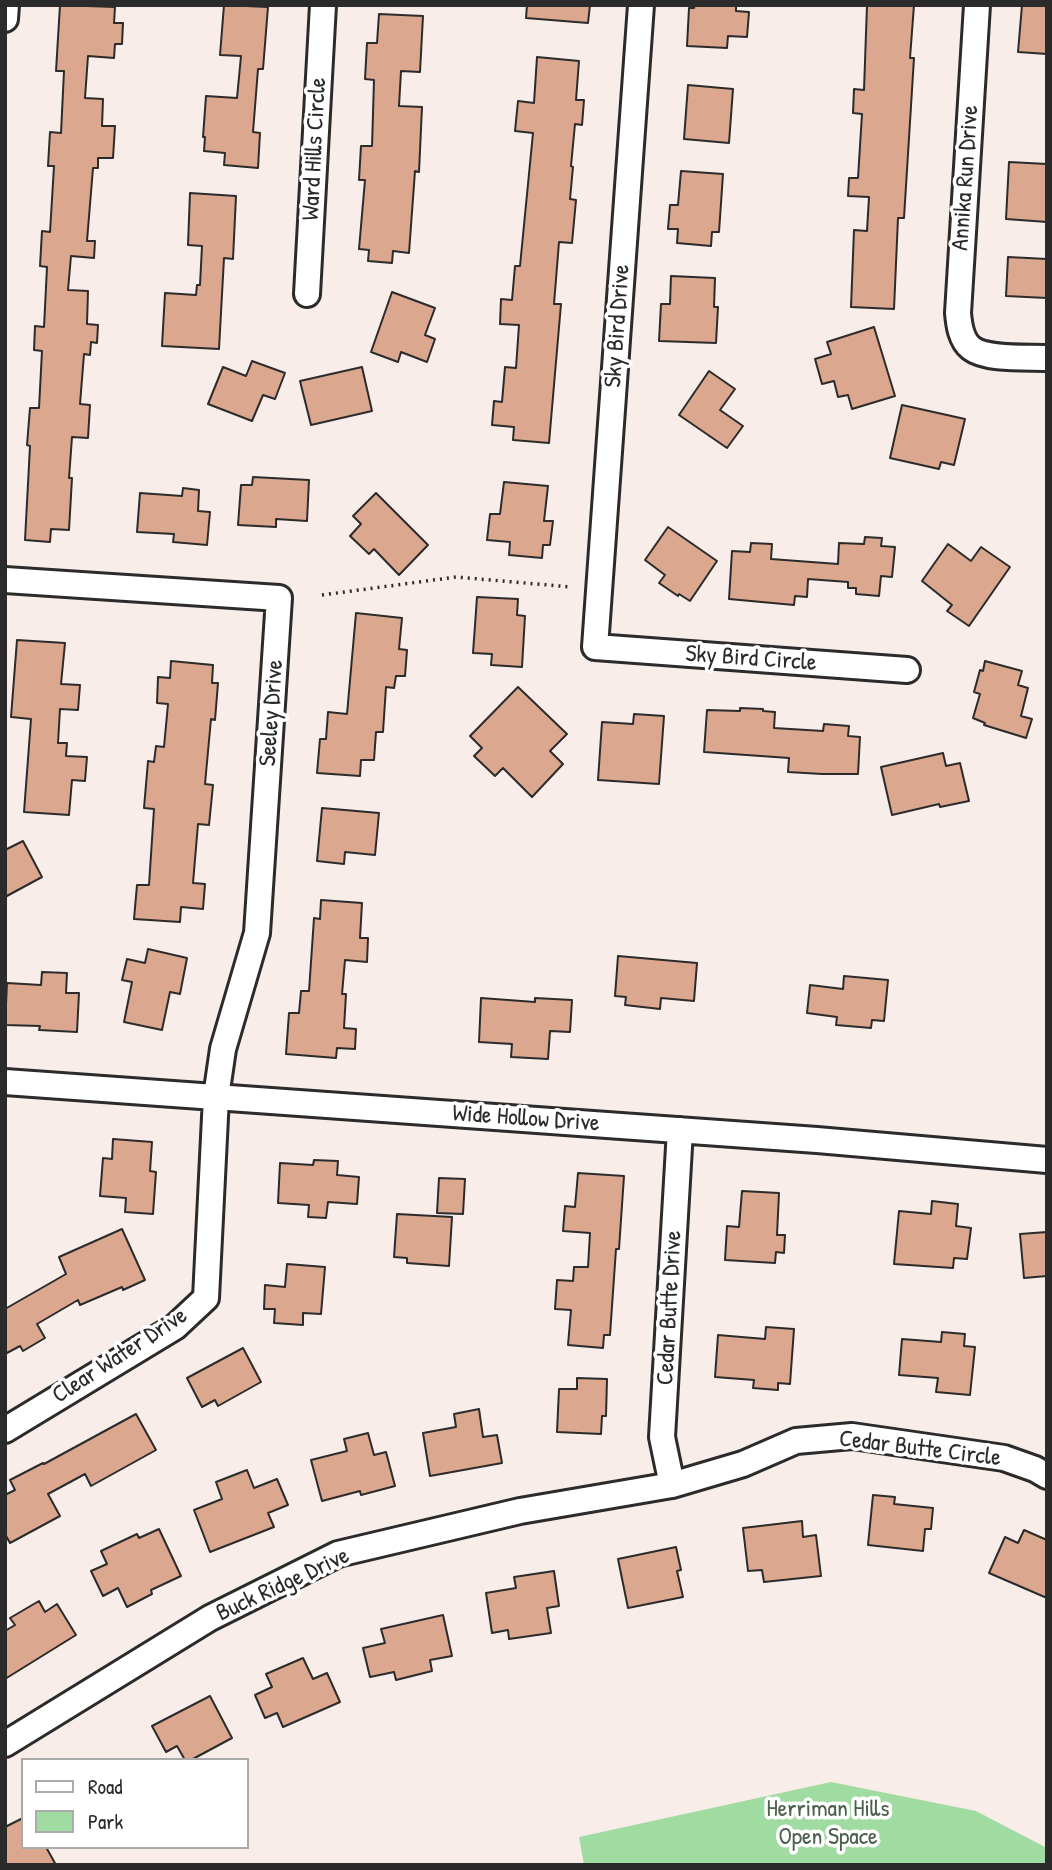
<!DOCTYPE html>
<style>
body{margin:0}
#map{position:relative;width:1052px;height:1870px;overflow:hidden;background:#f8ede9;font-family:"Patrick Hand",sans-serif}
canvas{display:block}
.frame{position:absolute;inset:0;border:7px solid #2b2b2b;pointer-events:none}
.legend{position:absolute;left:21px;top:1758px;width:228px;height:91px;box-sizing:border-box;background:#fff;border:2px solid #aaa;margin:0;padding:9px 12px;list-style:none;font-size:21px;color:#2b2b2b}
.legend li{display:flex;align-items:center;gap:14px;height:35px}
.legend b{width:35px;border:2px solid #aaa}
</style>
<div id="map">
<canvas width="1052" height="1870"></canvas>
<div class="frame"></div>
<ul class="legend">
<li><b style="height:9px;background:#fff"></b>Road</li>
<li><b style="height:19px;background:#a0dba1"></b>Park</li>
</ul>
</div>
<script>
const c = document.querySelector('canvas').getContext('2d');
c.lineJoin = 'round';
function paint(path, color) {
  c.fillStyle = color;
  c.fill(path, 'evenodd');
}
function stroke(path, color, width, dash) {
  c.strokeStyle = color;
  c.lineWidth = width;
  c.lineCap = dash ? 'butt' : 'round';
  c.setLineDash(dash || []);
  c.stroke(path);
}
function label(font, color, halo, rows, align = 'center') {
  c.font = font + ' "Patrick Hand",sans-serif';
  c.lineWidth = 7;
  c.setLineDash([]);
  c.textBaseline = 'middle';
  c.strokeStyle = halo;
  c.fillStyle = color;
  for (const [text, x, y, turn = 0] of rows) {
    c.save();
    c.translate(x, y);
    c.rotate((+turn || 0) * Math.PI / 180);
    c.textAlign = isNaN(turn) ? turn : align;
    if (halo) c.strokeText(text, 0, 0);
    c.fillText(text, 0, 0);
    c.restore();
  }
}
const green = new Path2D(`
 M831,1782l145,29 71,37v17h-463l-5,-28z`);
const building = new Path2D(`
 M60,5l55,2 -1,16h9l-1,21h-7l-1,14 -26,-2 -3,42 18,1 -1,27h13l-2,32h-15v10h-5l-6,73h8l-1,17 -23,-2 -3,34 20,1 -1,33 11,1 -1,18 -6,-1 -1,13 -6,-1 -4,50 10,1 -2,33 -16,-1 -3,41h3l-3,52 -18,-1 -1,13 -25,-2 5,-94 -3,-1 3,-37h9l3,-57 -8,-1 1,-24 9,1 3,-60 -7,-1 2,-35 8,1 4,-66h-6l2,-34 11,1 3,-62h-8z
 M224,5l44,2 -5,62h-5l-5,63 7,1 -2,35 -34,-3 1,-12 -21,-2 1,-14h-2l3,-41 31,2 4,-42 -21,-1z
 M527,5h63l-2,18 -62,-5z
 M695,5h41v6l13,1 -2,25 -19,-1 -1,12 -40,-2 2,-38h5z
 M867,5h47l-4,53h4l-10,160h-6l-4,91 -43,-2 3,-77 13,1 2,-34 -21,-1 1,-18h9l4,-64 -9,-1 1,-24 10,1z
 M1022,5h25v49l-29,-2z
 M379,14l44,2 -3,56 -19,-1 -2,35 23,1 -3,65 -4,-1 -6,82 -16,-2 -1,12 -24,-2 1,-11 -10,-1 6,-69h-6l2,-34h11l2,-66 -9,-1 2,-36h10z
 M537,57l42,4 -3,39h8l-2,25 -7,-1 -4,42 2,1 -3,32 6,1 -4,43 -13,-1 -5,62h7l-12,139 -36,-3 1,-13 -22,-2 2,-24 8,1 3,-35 11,1 3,-43 -19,-1 1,-25 11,1 3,-34h5l13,-133 -18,-2 3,-30 16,2z
 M688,85l45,4 -4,54 -45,-4z
 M1009,162l38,2v58l-41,-3z
 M681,171l42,3 -4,58h-7l-1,14 -34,-3 1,-14h-10l2,-24h8z
 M190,193l46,3 -3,63 -9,-1 -5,91 -57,-3 3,-53 31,2 1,-10h3l2,-39 -14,-1z
 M1008,257l39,2v39l-41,-2z
 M671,276l44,2 -1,29h4l-2,36 -57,-2 2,-37h9z
 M392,292l43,16 -10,27 10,4 -8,23 -26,-10 -3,10 -27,-10z
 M874,327l21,69 -43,13 -4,-14 -10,2 -4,-16 -12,3 -7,-25 16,-5 -4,-12z
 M252,361l33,12 -10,26 -12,-4 -11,26 -44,-17 15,-37 23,9z
 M362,367l10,44 -61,14 -11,-44z
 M709,371l26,18 -15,21 23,16 -16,22 -48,-33z
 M902,405l63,14 -11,46 -13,-3 -2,7 -49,-11z
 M253,477l56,3 -2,41 -31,-2v8l-38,-2 3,-40h11z
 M504,482l44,4 -4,35h9l-3,24h-7l-1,13 -33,-3 1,-13 -23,-2 3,-26h10z
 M183,488l16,2 -1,21 12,1 -3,33 -34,-3 1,-8 -37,-2 3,-39 42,3z
 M376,493l52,52 -29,30 -25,-26 -5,5 -19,-18 11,-12 -8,-8z
 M668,527l49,34 -27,40 -11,-7 -1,2 -19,-13 6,-8 -20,-15z
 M865,537l17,1 -1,8 14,1 -3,30 -11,-1 -2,20 -23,-2v-6h-8v-6l-40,-3 -1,18 -12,-1 -1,9 -65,-6 3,-48 18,1 1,-9 21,1 -1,15 67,5 1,-21 25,1z
 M948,544l23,17 10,-14 29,20 -41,59 -22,-15 5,-6 -30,-24z
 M477,597l41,2 -1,16 8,1 -3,51 -31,-2 1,-11 -19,-1z
 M356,613l46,5 -3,31 8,1 -2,26h-9l-2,12 -8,-1 -3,45h-7l-2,28h-13l-1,16 -43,-3 3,-34h6l2,-27 19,2z
 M17,640l48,3 -4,41 19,1 -2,25 -18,-1 -2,34h9l-1,13 21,1 -2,24 -13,-1 -3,35 -45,-3 7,-93 -20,-2z
 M171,661l42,4 -1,18h6l-3,37 -4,-1 -6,65 8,1 -4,40 -11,-1 -5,59 12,1 -2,25 -22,-2 -1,15 -46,-3 3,-34h12l5,-76 -10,-1 4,-47 6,1 2,-16 8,1 4,-43 -11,-1 1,-26 12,1z
 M985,661l37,10 -4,14 10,3 -7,28 11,3 -6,19 -42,-13 1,-2 -12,-5 7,-24 -6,-2 6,-22 3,1z
 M518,687l49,47 -17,17 13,13 -31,33 -29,-29 -8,8 -21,-20 8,-8 -12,-12z
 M740,708l23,1v2l12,1 -1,16 49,3 1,-7 25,2 -1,10 12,1 -2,37h-36l-34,-2 1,-14 -85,-6 3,-42 33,1z
 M634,714l30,2 -5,68 -61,-4 4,-58 31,2z
 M943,753l3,13 14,-3 9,38 -29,6 -1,-3 -47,11 -11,-48z
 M322,808l57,5 -4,42 -30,-3 -1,12 -27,-3z
 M23,841l19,36 -37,20v-47z
 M321,900l41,3 -2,35h8l-1,24 -22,-2 -3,34h4l-2,34 12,1 -1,20 -18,-1 -1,10 -50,-4 3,-41h10l2,-22h8l5,-73 6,1z
 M148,949l39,9 -7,36 -10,-2 -8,38 -38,-8 8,-40 -10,-2 5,-21 18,4z
 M618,956l79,7 -3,38 -33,-3 -1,11 -35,-4 1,-8 -11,-1z
 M42,972l25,1 -1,20h13l-2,39 -38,-2 1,-4 -35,-1 2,-42 34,2z
 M844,976l44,4 -4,41 -12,-1 -1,8 -35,-3 1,-8 -30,-4 3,-28 33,4z
 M481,998l54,4v-4l37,2 -2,32 -20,-1 -2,28 -37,-2 1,-13 -33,-2z
 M113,1139l39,3 -2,29 6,1 -3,42 -28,-2 1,-14 -26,-2 3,-38 9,1z
 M314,1160l24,1 -1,14 22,2 -2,27 -29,-2 -2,16 -18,-1 1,-12 -31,-2 2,-40 33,2z
 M578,1173l46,3 -5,73h-3l-6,86h-6l-1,13 -35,-3 3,-35 -16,-1 2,-29 16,1 1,-14h14l2,-34 -27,-2 2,-25 10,1z
 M439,1178l26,1 -2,35 -26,-1z
 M742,1191l37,2 -2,42h8l-1,18 -8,-1 -1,11 -50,-3 2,-34 12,1z
 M932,1201l26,3 -2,22 15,2 -4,31 -13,-1 -1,10 -59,-4 5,-53 32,3z
 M397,1214l55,3 -3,49 -42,-3v-5l-13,-1z
 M122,1229l23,51 -22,10 -1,-3 -42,18 -2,-5 -41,24 8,14 -22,13 -3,-5 -15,8v-45l61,-35 -7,-17z
 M1047,1232v44l-23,2 -4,-44z
 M287,1264l38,3 -4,47 -18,-1v12l-29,-2 1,-14h-11l1,-24 20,2z
 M766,1327l28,2 -4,55 -12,-1v7l-25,-2 1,-8 -39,-3 3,-42 47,4z
 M942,1332l23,2 -1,12 11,1 -5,48 -34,-3 2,-14 -39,-3 3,-36 39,3z
 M243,1348l18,34 -43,24 -3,-6 -13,7 -15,-29z
 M577,1378l30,1 -1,37h-4l-1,18 -44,-2 2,-43h18z
 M479,1409l4,28 14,-2 5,28 -72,13 -7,-43 33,-6 -2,-13z
 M136,1414l20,36 -65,36 -6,-12 -37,20 12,22 -50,27 -5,-9v-39l10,-5 -5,-10 33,-17 1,1z
 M368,1433l6,22 12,-3 9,34 -34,9 -1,-4 -38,10 -11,-41 36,-9 -3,-12z
 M247,1470l7,18 23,-9 11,26 -20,8 6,14 -64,25 -16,-42 28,-11 -6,-17z
 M873,1495l22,2 -1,7 39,4 -2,21h-6l-2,22 -55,-6z
 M802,1521l1,16 13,-2 5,41 -57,6 -2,-12 -14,1 -5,-43z
 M159,1529l22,47 -30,14 1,4 -25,13 -9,-19 -15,8 -12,-25 16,-7 -6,-13 36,-17 2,4z
 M1024,1530l23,10v58l-58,-25 16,-36 13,6z
 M676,1547l5,23 -4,1 6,26 -55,11 -10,-49z
 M554,1571l5,35 -12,2 4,25 -42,6 -1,-9 -16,3 -6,-40 30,-5 -2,-11z
 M39,1601l6,11 12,-8 19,31 -71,44v-48l10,-6 -5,-7z
 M443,1615l9,41 -22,4 2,11 -36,9 -2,-8 -24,5 -7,-29 22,-5 -4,-14z
 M303,1658l10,21 14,-6 13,29 -57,25 -6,-14 -12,5 -10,-23 17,-8 -6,-13z
 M210,1696l22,42 -41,22h-6l-8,-14 -11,6 -14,-26z
 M23,1818v29h23l10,18h-51v-38z`);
const path = new Path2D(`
 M322,595l134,-18 115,10`);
const street = new Path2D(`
 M641,5l-46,642 312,23
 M977,5l-19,308c1,12 3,27 13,35 15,12 56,9 76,10
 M5,19l1,-14
 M307,294l16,-289
 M5,580l274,18 -22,335 -34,116 -7,48 -10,201 -31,29 -170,103
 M5,1082l812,58 230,20
 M672,1485l-10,-48 18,-307
 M5,1744l205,-126 128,-64 182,-43 152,-26 71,-21 53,-23 56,-5 152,22 31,11 12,7`);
const streetNames = [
 ["Ward Hills Circle",315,149,-87],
 ["Annika Run Drive",966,178,-86],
 ["Sky Bird Drive",618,326,-86],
 ["Sky Bird Circle",751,659,4],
 ["Seeley Drive",272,713,-86],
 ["Wide Hollow Drive",526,1119,4],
 ["Cedar Butte Drive",670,1308,-87],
 ["Clear Water Drive",120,1356,-33],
 ["Cedar Butte Circle",920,1449,7],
 ["Buck Ridge Drive",283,1585,-25]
];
const parkNames = [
 ["Herriman Hills",828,1810],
 ["Open Space",828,1838]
];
paint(green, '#a0dba1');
paint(building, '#dba78f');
stroke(building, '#2b2b2b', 2);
stroke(street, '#2b2b2b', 30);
stroke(path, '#2b2b2b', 3.5, [2, 5]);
stroke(street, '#fff', 24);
label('24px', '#2b2b2b', '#fff', streetNames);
label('24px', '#4e604e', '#fff', parkNames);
</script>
